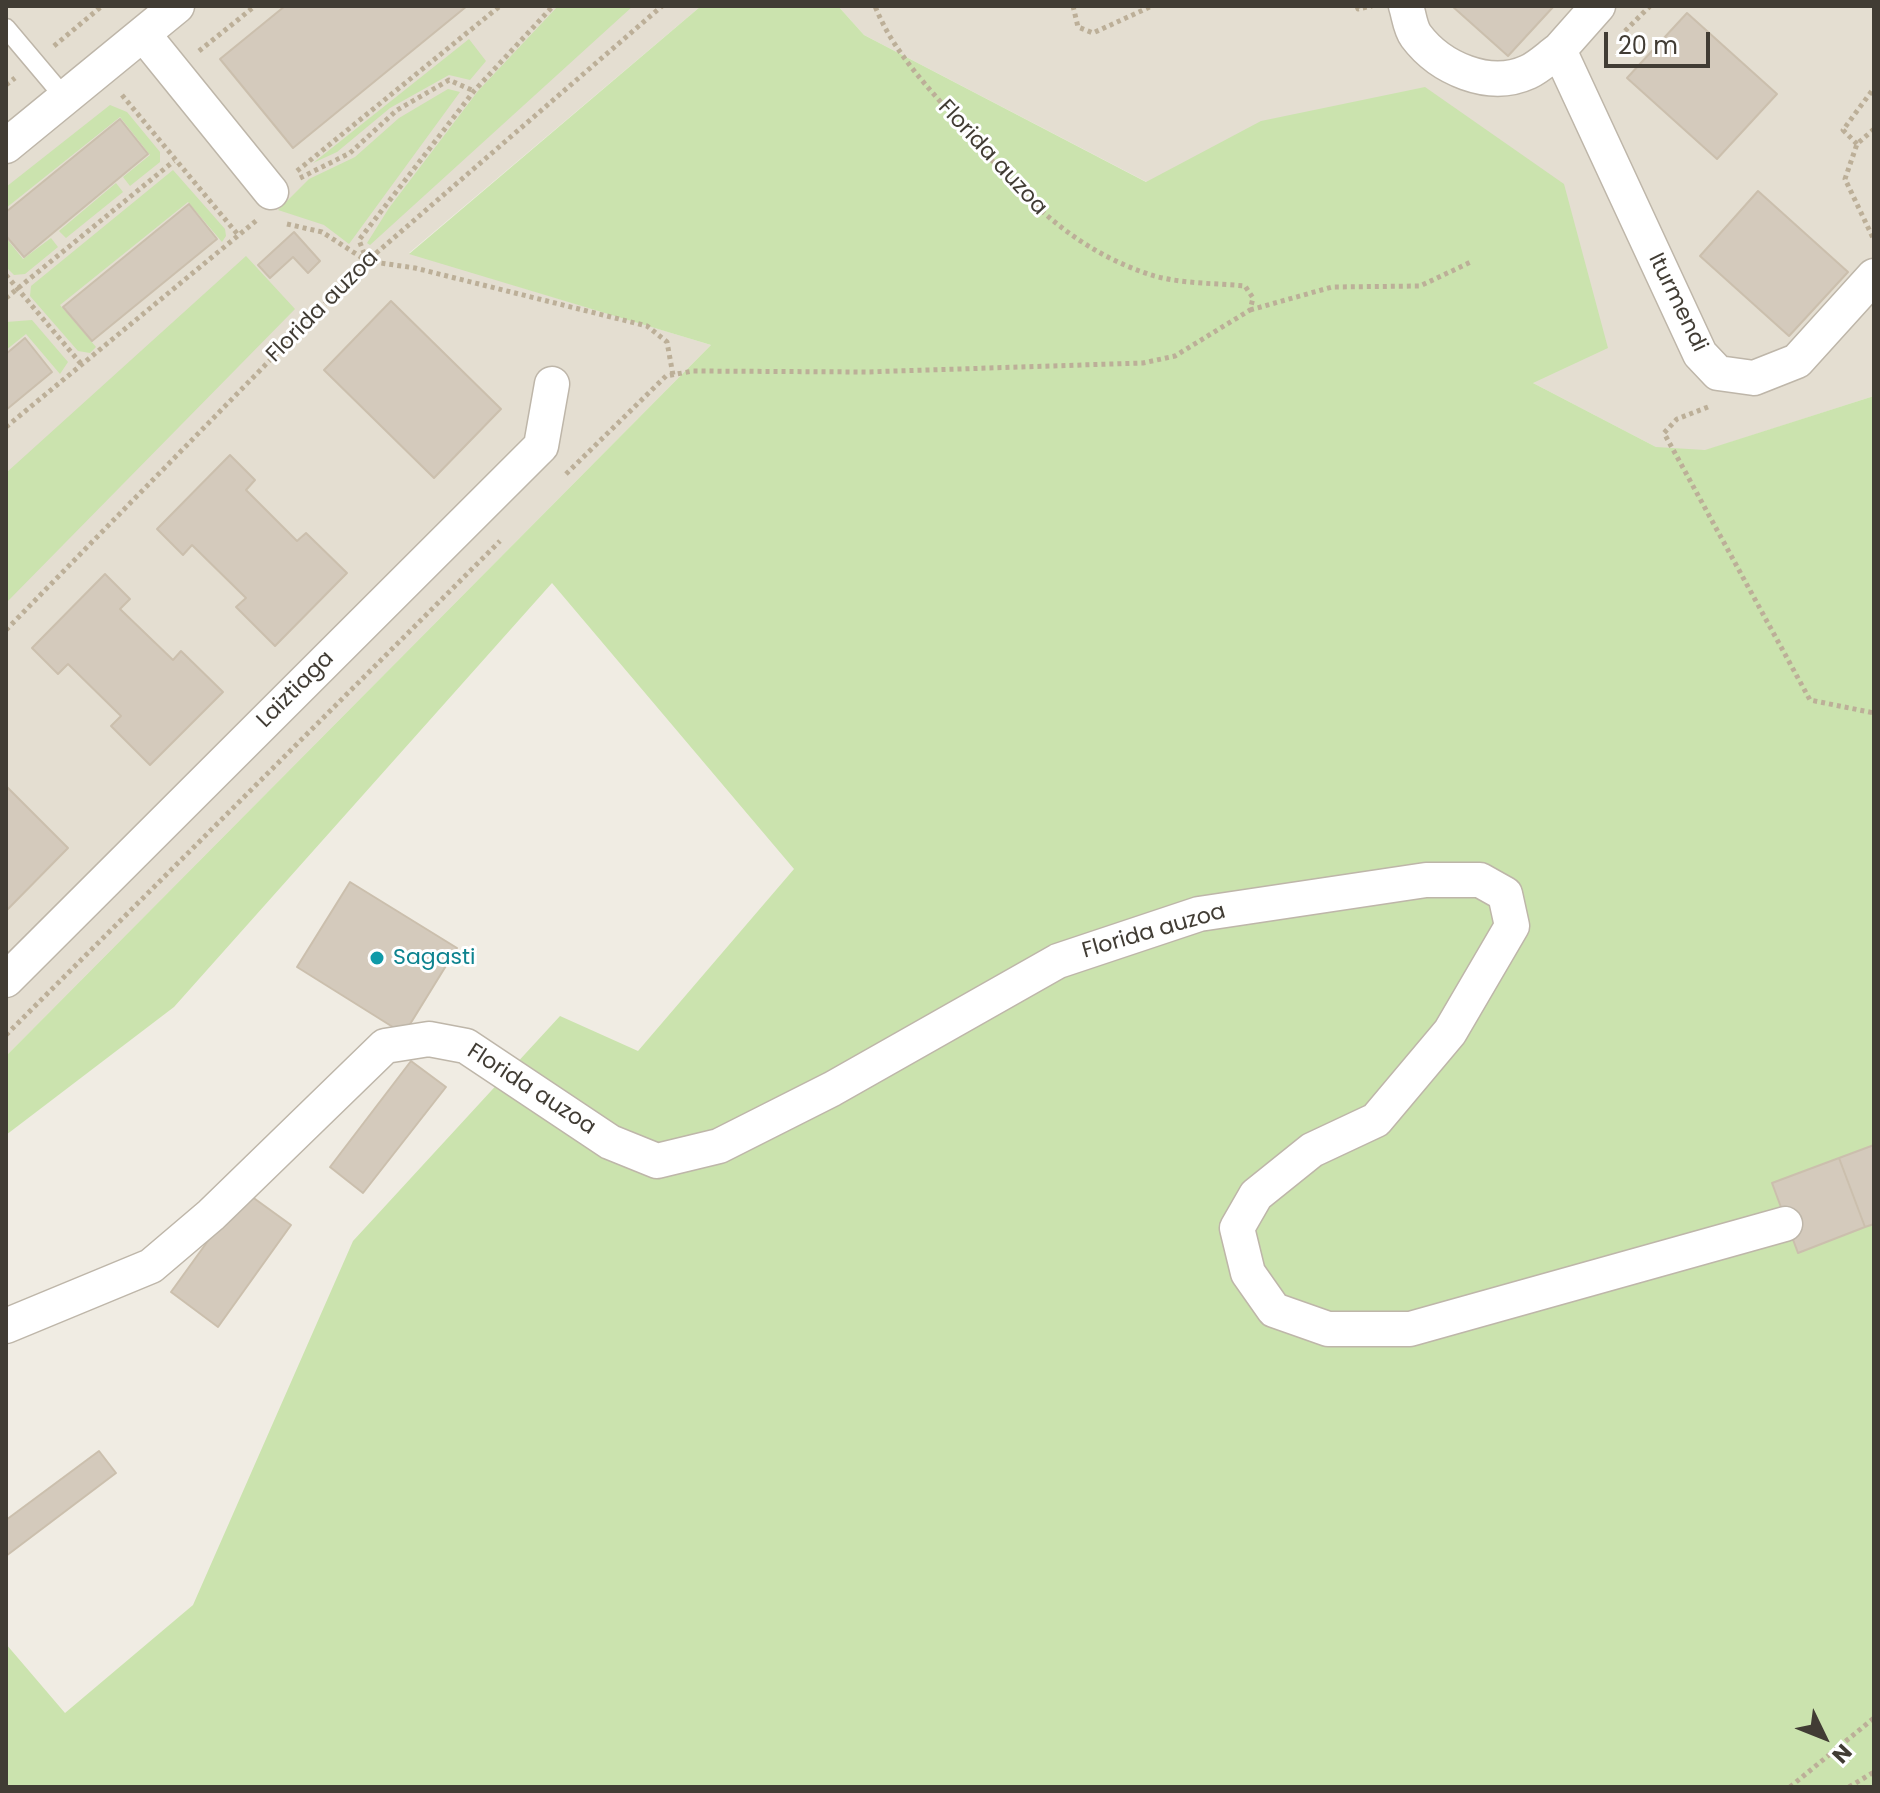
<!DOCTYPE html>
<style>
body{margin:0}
#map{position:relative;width:1880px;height:1793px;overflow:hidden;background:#f0ece3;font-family:Poppins,sans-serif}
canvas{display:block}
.frame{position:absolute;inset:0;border:8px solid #413c34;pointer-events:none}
.north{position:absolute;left:1784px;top:1697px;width:80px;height:80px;-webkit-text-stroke:6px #fff;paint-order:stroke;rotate:133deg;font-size:22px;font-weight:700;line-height:32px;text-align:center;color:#413c34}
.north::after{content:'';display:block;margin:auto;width:28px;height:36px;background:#413c34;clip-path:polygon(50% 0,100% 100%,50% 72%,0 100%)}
.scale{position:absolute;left:1604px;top:32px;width:106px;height:36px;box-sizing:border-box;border:4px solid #413c34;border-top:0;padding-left:10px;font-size:24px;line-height:28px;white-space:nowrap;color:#413c34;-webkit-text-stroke:6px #fff;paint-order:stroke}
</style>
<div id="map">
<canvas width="1880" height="1793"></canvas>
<div class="frame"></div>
<div class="north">N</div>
<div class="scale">20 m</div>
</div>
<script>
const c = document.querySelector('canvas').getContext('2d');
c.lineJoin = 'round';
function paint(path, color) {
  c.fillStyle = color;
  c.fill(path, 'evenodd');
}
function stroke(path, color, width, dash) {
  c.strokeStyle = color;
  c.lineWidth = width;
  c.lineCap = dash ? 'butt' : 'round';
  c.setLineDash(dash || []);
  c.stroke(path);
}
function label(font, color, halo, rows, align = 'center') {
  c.font = font + ' Poppins,sans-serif';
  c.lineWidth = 6;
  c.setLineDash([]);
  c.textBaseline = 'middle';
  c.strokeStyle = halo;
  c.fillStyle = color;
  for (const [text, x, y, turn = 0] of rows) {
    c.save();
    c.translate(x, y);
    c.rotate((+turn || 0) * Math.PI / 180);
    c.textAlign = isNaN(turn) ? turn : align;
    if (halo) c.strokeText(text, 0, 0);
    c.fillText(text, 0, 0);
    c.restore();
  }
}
const residential = new Path2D(`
 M6,6h695l-292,247 302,92 -705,711z
 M838,6h1036v390l-195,63 -815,-424z`);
const green = new Path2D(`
 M558,6h75l-263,239 -3,-2 22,-35 89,-117z
 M701,6h137l26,29 282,147 115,-61 164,-34 139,97 44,164 -75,35 123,64 49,3 169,-54v1391h-1868v-143l59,69 128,-108 160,-364 207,-225 78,35 156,-182 -242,-286 -378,424 -168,128v-79l705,-711 -302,-91z
 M469,39l17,22 -16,19 -21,-5 -59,33 -53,44 -24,11z
 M448,89l12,3 -111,152 -25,-19 -46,-15 31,-31 46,-22 44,-39z
 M110,105l17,7 33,40v10l-30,24 -7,-9 27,-22 -30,-38 -114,91v-21z
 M173,170l52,59 1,7 -4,6 -34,-40 -128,103 36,42 -6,6 -12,-2 -48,-55 1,-10z
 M116,183l7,9 -57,46 -7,-7z
 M6,238l17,21 28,-21 7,9 -33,27 -11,1 -8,-8z
 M246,256l49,53 -289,294v-130z
 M32,320l36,42 -8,12 -34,-40 -20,16v-28z`);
const building = new Path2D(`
 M285,6h182l-174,142 -73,-89z
 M1452,6h102l-46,50z
 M1687,13l90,81 -60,65 -90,-81z
 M120,119l28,35 -124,103 -18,-21v-24z
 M1758,191l90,81 -59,64 -89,-80z
 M189,204l28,35 -125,102 -29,-34z
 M294,232l26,29 -12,12 -15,-16 -23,21 -12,-13z
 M391,301l110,108 -67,69 -110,-108z
 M25,338l27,34 -46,38v-56z
 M230,455l25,25 -9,10 51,51 9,-8 41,40 -72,73 -39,-39 10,-9 -54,-53 -9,10 -26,-26z
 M105,574l25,25 -10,10 53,51 8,-9 42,41 -73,73 -39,-39 10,-10 -53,-52 -10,10 -26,-26z
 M6,786l62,62 -62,63z
 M350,882l107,66 -53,86 -107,-67z
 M411,1061l35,26 -83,106 -33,-26z
 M1874,1145v79l-9,3 -26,-69z
 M1839,1158l26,69 -67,26 -26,-70z
 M244,1191l47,34 -73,102 -47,-35z
 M99,1451l17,22 -110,83v-36z`);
const path = new Path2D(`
 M1073,6l5,21 15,6 59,-27
 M1357,6l1,3 14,-3
 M1625,31l25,-25
 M54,46l48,-40
 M199,51l56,-45
 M6,85l9,-7
 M122,95l117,141
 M1874,129l-17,15 -12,35 29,61
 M1857,144l-14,-14 31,-42
 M297,171l203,-165
 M300,178l50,-25 47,-43 52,-30 25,11
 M287,224l35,8 45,29 48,7 232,58 20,16 6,33
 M367,261l-8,-21 115,-149 79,-85
 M6,275l76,90
 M6,298l168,-137
 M1250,310l82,-23 88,-1 53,-25
 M1708,407l-31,12 -13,14 146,267 64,13
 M6,427l251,-207
 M566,474l100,-98 27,-5 173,1 277,-9 32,-7 75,-46 3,-12 -8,-12c-31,-3 -67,-2 -97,-12 -85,-29 -131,-85 -188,-150 -32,-37 -67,-72 -85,-118
 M6,630l361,-369 295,-255
 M6,1035l494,-494
 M1790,1787l84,-69
 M1849,1787l25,-15`);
const lane = new Path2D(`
 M6,28l59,70`);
const street = new Path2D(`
 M1406,6c3,9 4,22 10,30 24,32 73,54 112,36 11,-5 21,-15 31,-22l141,304 18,19 36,5 43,-17 77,-85
 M143,34l128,158
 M1559,50l39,-44
 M6,146l171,-140
 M6,980l535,-534 11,-62
 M6,1326l145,-60 60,-51 174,-169 44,-7 37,7 144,96 47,19 62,-15 113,-57 226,-128 141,-47 227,-34h54l25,14 7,32 -62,106 -74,88 -64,30 -56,45 -19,33 11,45 26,37 54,19h82l375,-105`);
const markers = [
 [377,958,8,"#0f9aa8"]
];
const streetNames = [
 ["Florida auzoa",992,158,47],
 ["Iturmendi",1677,303,64],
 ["Florida auzoa",323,307,-45],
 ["Laiztiaga",296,690,-45],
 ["Florida auzoa",1154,932,-16],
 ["Florida auzoa",531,1090,33]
];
const cultureNames = [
 ["Sagasti",393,958]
];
paint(residential, '#e4ded1');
paint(green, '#cbe3ae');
paint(building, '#d4cabc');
stroke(building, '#cbbfad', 2);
stroke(lane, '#beb6a9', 21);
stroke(street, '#beb6a9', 37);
stroke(path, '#bcaf98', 5, [4, 4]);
stroke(lane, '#fff', 18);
stroke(street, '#fff', 34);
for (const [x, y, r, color] of markers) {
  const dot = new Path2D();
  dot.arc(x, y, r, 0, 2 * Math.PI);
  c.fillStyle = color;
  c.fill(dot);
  stroke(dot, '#fff', 3);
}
label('22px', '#413c34', '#fff', streetNames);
label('22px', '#0d838f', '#fff', cultureNames, 'left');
</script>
